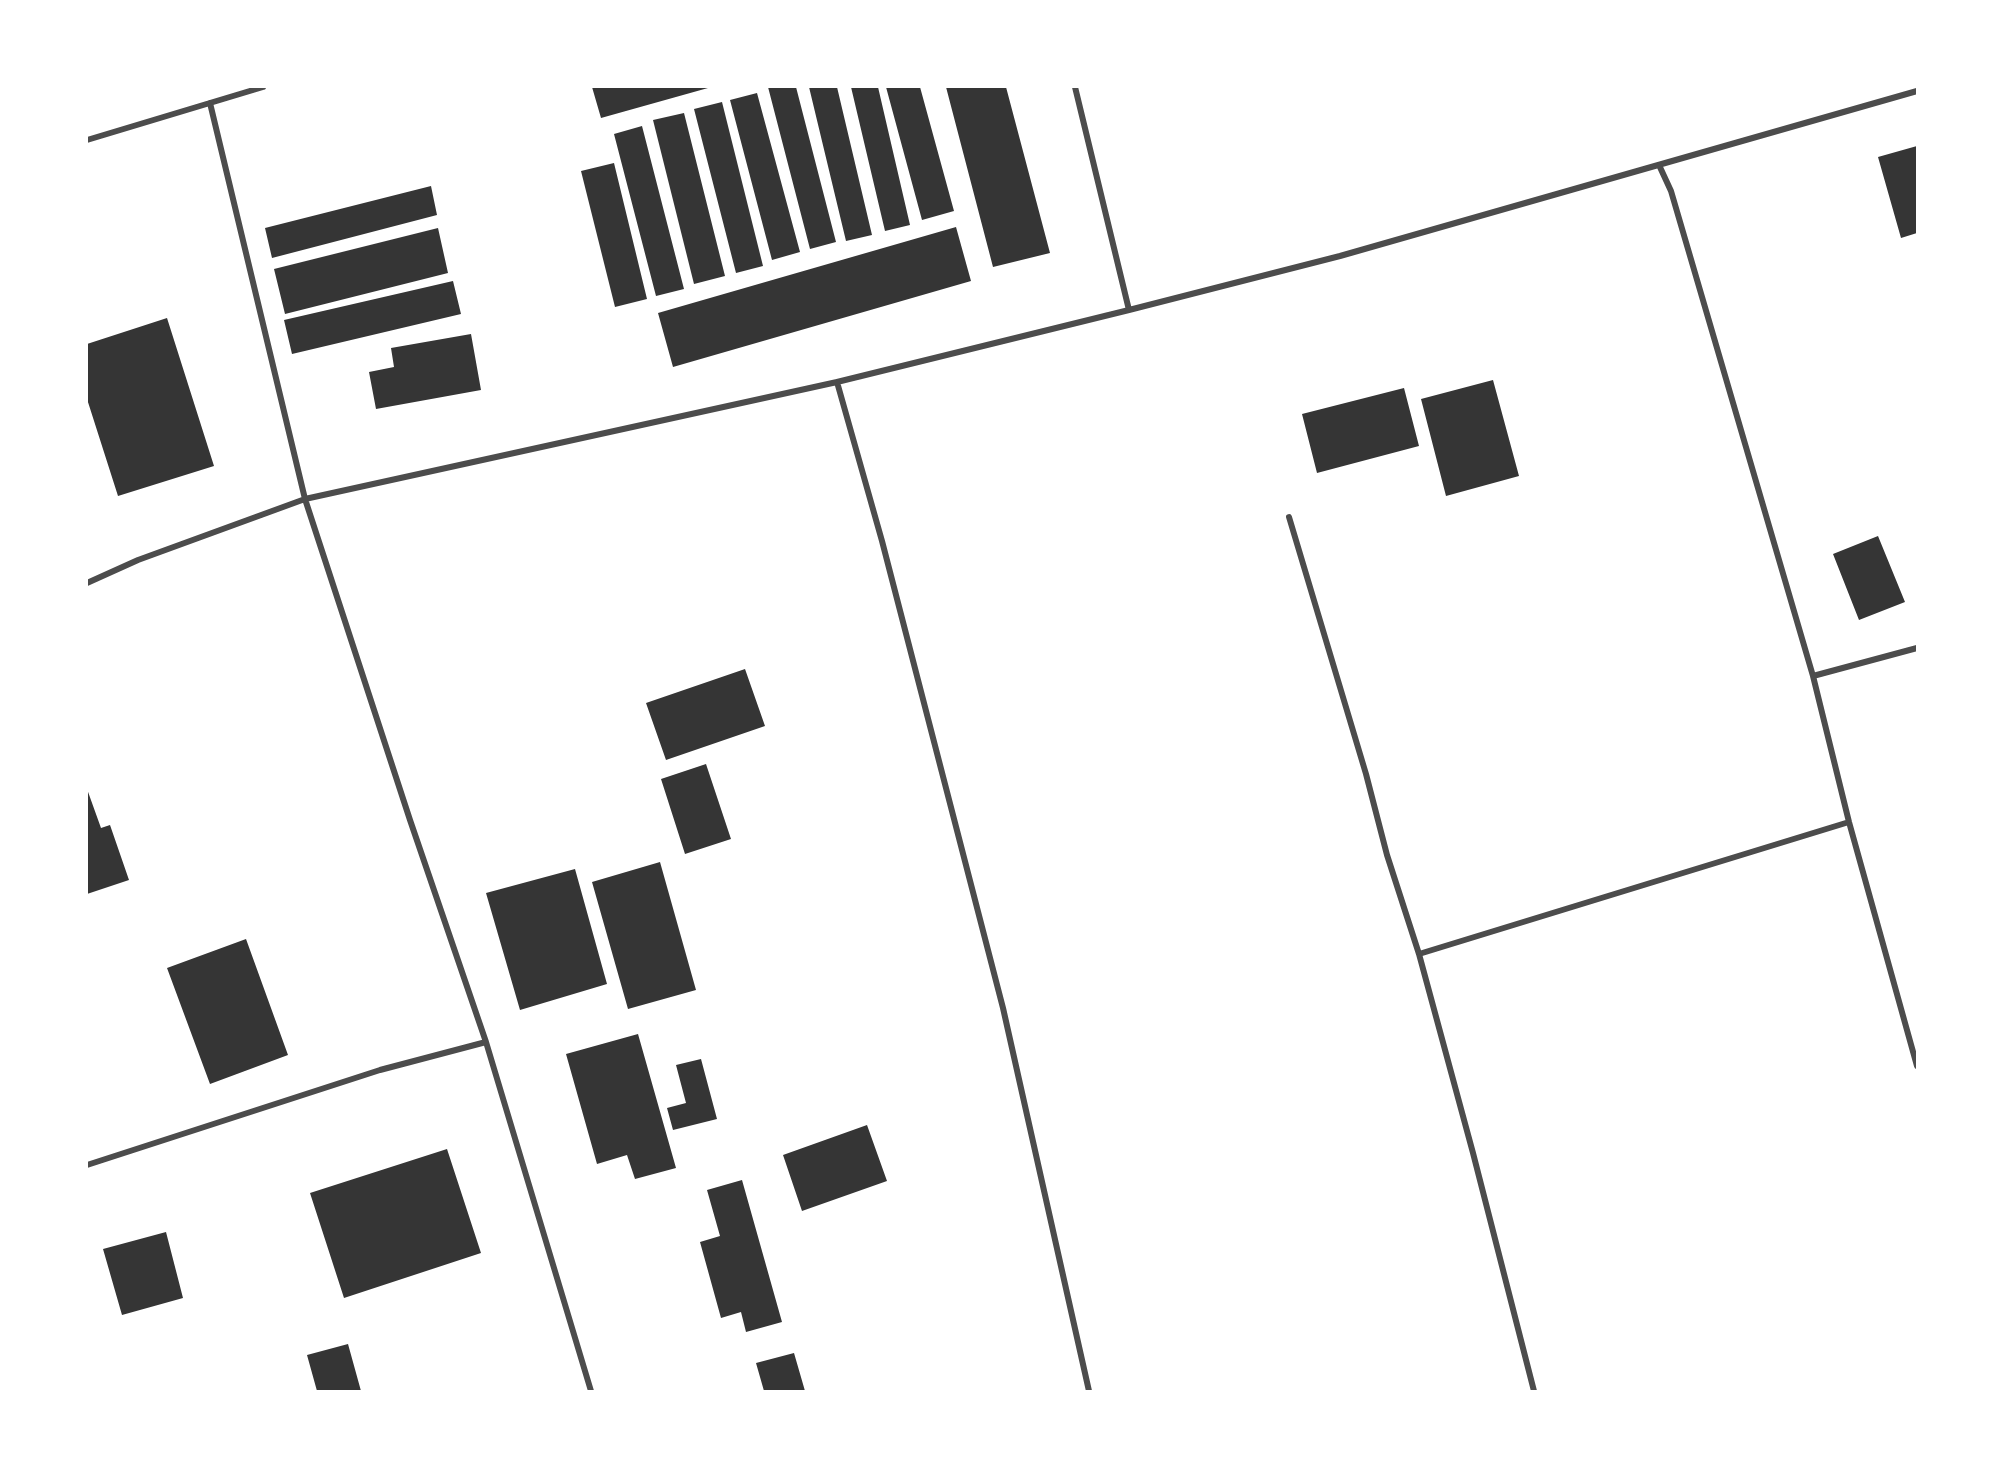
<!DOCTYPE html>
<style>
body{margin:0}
#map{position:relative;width:2004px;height:1478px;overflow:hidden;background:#fff;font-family:Bitter,serif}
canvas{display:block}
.frame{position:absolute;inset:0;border:88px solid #fff;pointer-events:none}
</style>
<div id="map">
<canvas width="2004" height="1478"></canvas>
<div class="frame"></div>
</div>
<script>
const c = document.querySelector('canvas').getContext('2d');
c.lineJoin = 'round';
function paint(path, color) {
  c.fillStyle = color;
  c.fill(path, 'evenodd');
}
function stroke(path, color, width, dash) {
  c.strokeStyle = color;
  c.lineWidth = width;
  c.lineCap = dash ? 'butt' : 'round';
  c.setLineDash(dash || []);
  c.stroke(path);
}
const building = new Path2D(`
 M592,87h116v1l-107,30z
 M768,87h28l40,155 -26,7z
 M809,87h28l35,148 -26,6z
 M851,87h27l32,138 -25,6z
 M886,87h34l34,124 -32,9z
 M946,87h60l44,166 -57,14z
 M757,93l43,159 -28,8 -42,-160z
 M722,102l41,164 -27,7 -42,-164z
 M684,113l41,163 -31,8 -41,-164z
 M642,126l42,163 -28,7 -42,-162z
 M1917,146v87l-16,5 -23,-81z
 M614,163l33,136 -32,8 -34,-136z
 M431,186l6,29 -165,43 -7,-30z
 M956,227l15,54 -298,86 -15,-54z
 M438,228l10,45 -163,41 -11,-45z
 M453,281l8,33 -169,40 -8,-34z
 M167,318l47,148 -96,30 -31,-97v-55z
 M471,334l10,56 -105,19 -7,-37 25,-5 -3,-19z
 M1493,380l26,96 -73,20 -25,-97z
 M1404,388l15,58 -102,27 -15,-59z
 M1878,536l27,66 -46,18 -26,-66z
 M745,669l20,57 -99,34 -20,-57z
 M706,764l25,75 -46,15 -24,-75z
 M87,789l14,39 9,-3 19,55 -42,14z
 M660,862l36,128 -68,19 -36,-127z
 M575,869l32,115 -87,26 -34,-117z
 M246,939l42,116 -78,29 -43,-116z
 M638,1034l38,134 -41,11 -8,-24 -30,9 -31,-110z
 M701,1059l16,60 -44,11 -6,-22 19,-5 -10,-38z
 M867,1125l20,56 -85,30 -19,-56z
 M447,1149l34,104 -137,45 -34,-105z
 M742,1180l40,142 -36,10 -5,-20 -20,6 -21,-76 20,-6 -13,-46z
 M166,1232l17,66 -61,17 -19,-66z
 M348,1344l13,47h-44l-10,-36z
 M794,1353l11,38h-41l-8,-28z`);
const minor = new Path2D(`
 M1075,87l54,223
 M210,103l95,396 105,321 76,222 105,349
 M87,140l176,-53
 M1659,165l12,26 142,485 36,146 68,244
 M837,382l45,159 121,467 86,383
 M1289,517l77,257 21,81 32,99 54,199 61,238
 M87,583l51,-23 167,-61 532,-117 292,-72 211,-54 577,-165
 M1813,676l104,-28
 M1419,954l430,-132
 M87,1165l293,-95 106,-28`);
paint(building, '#353535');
stroke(minor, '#4c4c4c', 6);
</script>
